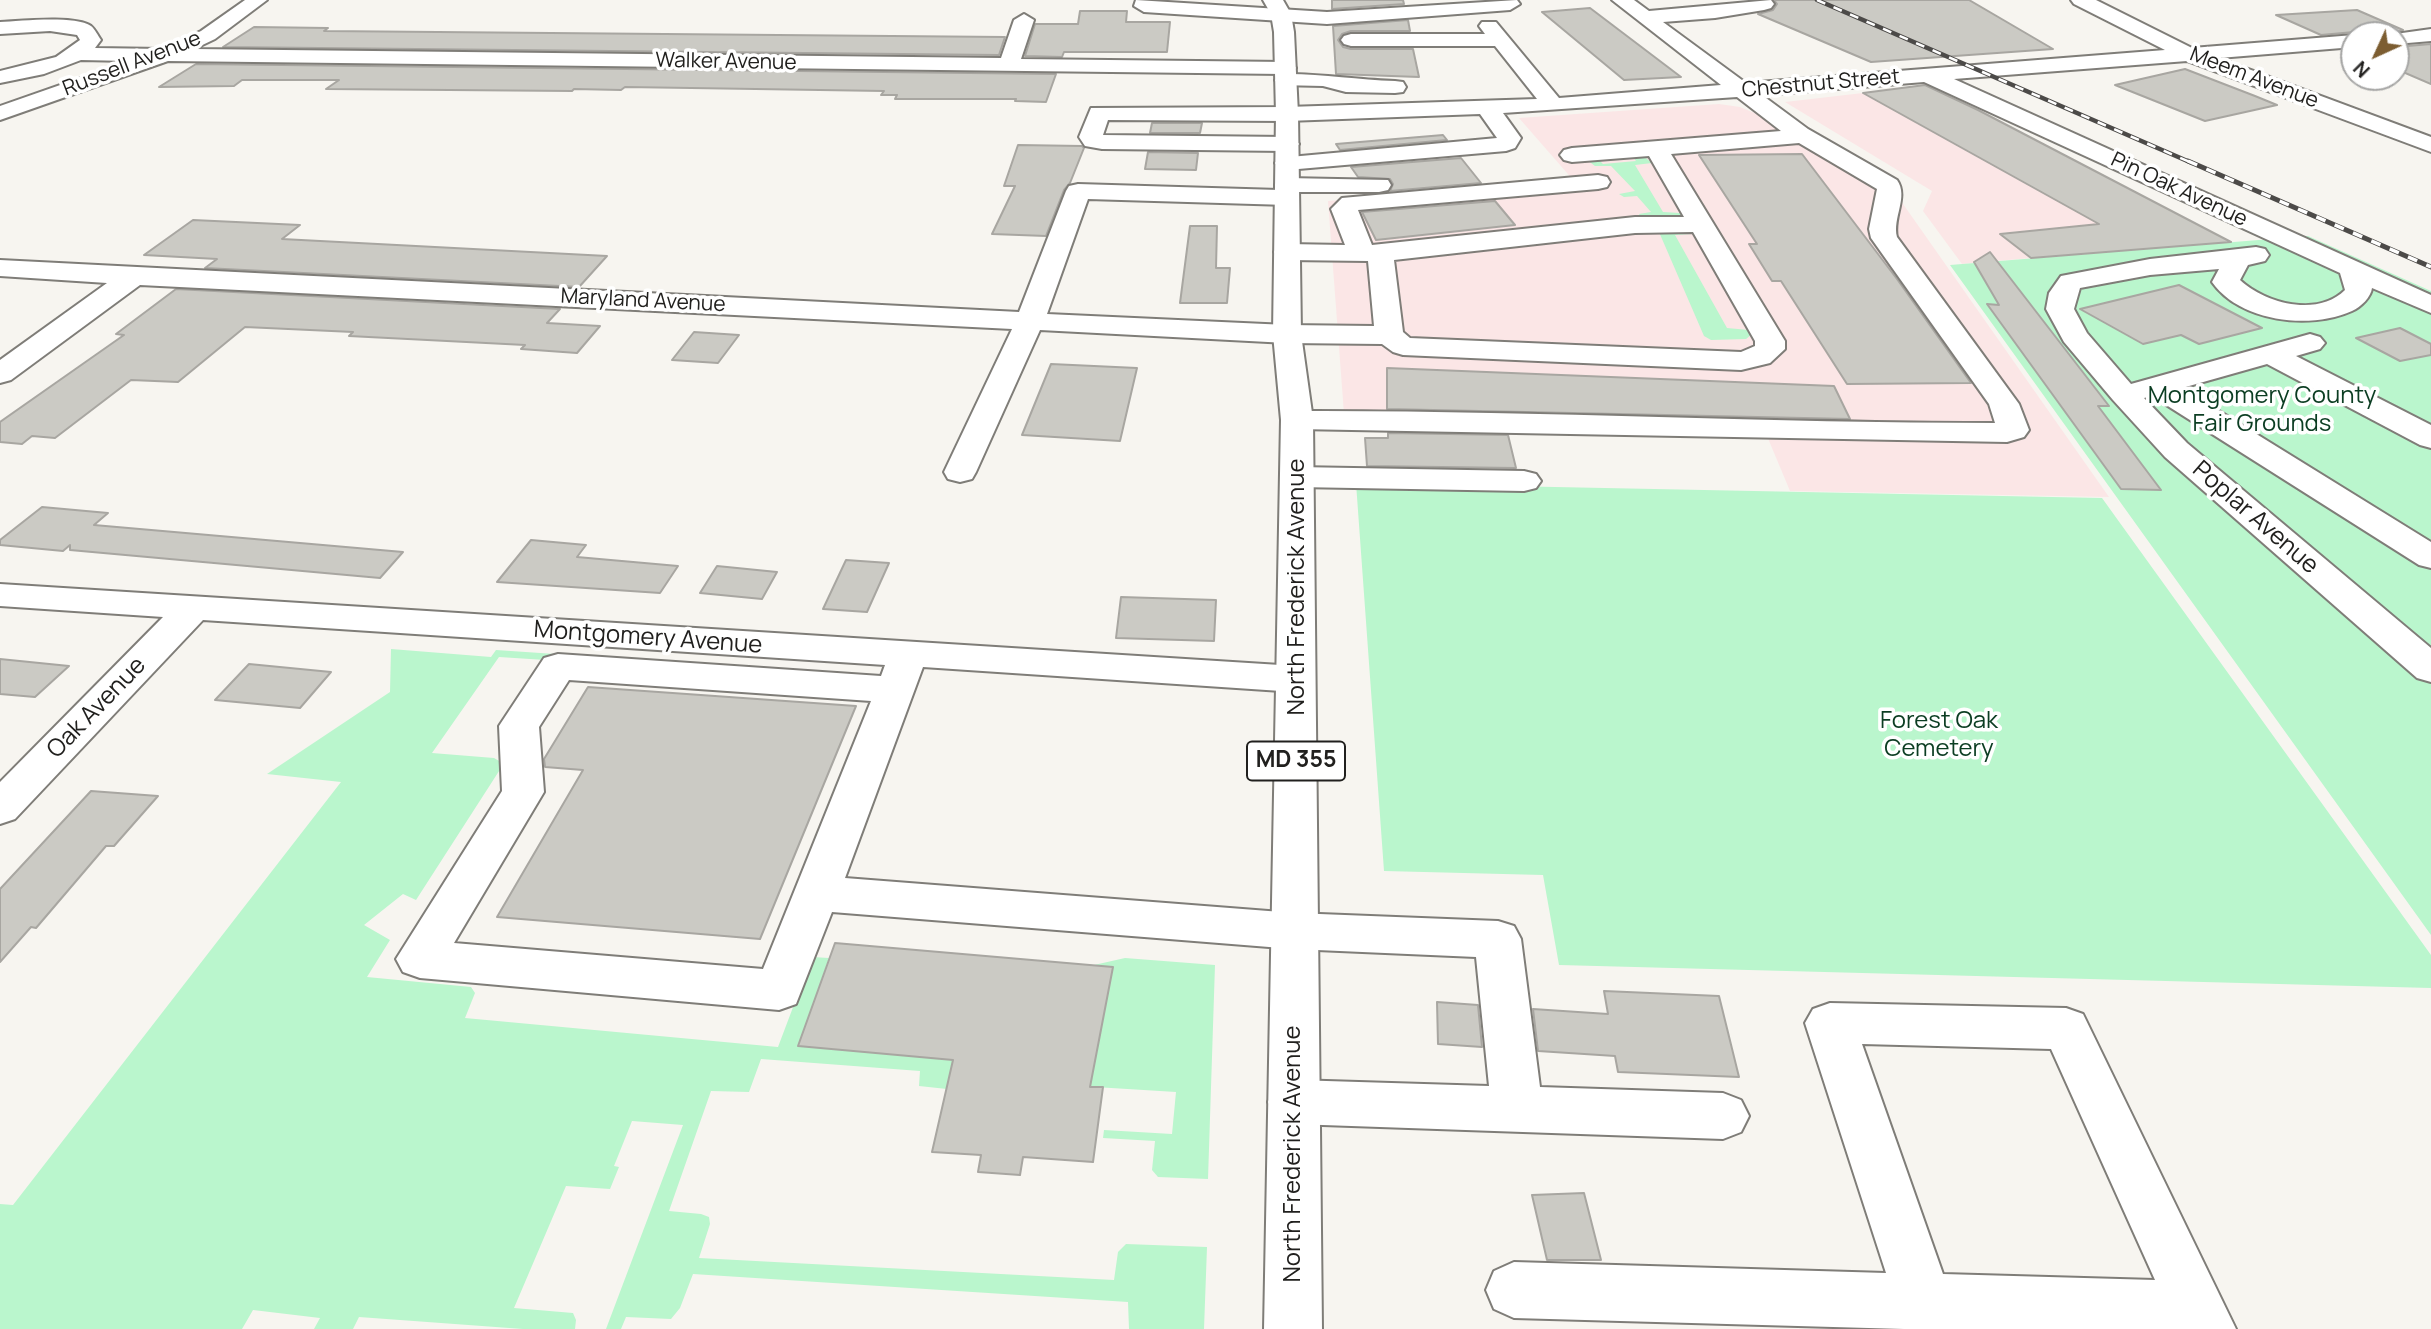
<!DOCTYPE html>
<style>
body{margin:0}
#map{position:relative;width:2431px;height:1329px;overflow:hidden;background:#f7f5f0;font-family:Manrope,sans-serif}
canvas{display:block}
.north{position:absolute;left:2340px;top:21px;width:70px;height:70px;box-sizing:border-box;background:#fff;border:2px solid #a6a6a5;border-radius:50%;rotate:225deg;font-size:19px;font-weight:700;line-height:28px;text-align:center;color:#21201e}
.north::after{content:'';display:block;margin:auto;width:24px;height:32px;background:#7c5d31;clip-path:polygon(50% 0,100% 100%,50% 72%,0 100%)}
</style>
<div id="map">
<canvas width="2431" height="1329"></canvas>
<div class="north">N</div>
</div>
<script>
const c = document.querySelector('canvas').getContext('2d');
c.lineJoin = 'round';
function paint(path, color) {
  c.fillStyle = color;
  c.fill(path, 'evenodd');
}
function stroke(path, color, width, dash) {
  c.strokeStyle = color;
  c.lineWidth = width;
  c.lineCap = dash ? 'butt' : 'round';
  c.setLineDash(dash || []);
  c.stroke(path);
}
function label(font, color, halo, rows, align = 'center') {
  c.font = font + ' Manrope,sans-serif';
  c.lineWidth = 7;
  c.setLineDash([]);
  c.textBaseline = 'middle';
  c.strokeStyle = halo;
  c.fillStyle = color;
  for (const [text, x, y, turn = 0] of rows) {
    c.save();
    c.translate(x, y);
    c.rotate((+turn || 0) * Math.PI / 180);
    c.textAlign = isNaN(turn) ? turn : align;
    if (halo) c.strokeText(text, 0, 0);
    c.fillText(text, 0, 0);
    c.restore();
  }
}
const commercial = new Path2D(`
 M1863,93l236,131 -98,9 30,25 -69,6 -39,-53 9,-20 -147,-89z
 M1719,104l21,3 17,7 139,80 213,303 -319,-6 -23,-55 -422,-9 -17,-226 246,-20 -55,-63z`);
const green = new Path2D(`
 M1642,155l10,8 -17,2 28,47 17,1 3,3h-43l-1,-2 12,-2 -14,-16 -13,1 -5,-3 16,-3 -24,-25h-16l-8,-6 11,-1 5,5 33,-3 -3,-4z
 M1691,231v3l-16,1 52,93 22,2 2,5 -5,4 -35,1 -7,-4 -45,-104z
 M2308,236l123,55v644l-481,-670z
 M1356,483l746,15 329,457v33l-872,-23 -16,-90 -159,-4z
 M391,649l100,8 5,-7 370,25 -10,5 -357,-23 -67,96 62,5 7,4v6l-85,132 -13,-6 -39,31 26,15 -23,37 104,10 4,6 -10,25 313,29 34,-90 17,1 -31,88 315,-79 -19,-2 31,-7 90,7 -7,214 -50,-2 -6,-7 3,-29 -52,-3 1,-8 68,4 4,-42 -227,-14 -2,11 -28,-3 1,-15 -159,-12 -12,33 -38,-1 -42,120 32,3 8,3 1,7 -11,34 415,22 4,-28 8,-8 81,3 -3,82h-75l-1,-27 -435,-28 -13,34 -9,11 -45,-2 -5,12h-15l77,-204 -51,-4 -18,45 5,1 -9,22 -44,-3 -52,122 59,5 3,7 -1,9h-52l-164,-12 -6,12h-39l6,-11 -67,-8 -11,19h-242v-125l13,1 328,-423 -74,-8 123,-82z`);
const building = new Path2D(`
 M1332,0h71l1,4 -72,5z
 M1774,0h195l84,49 -182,13 -113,-48 15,-4 4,-6z
 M1590,8l91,69 -57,3 -82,-68z
 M2357,10l46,20 -18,5h-28l-3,-3 -33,3 -45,-20z
 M1080,11h47l-1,11h44l-3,30h-103l-2,5 -37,-1 10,-32h43z
 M1408,20l2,11h-59l-9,3 -4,6 5,7 8,2h62l6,28 -83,-3 -3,-48z
 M254,27l74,1 -4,3 681,6 -6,18 -776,-8z
 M2431,44v40l-35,-15v-22z
 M196,64l860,10 -10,28 -31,-1 1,-2h-121l2,-4h-16l3,-4 -193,-3 -66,-1 -4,3 -47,-1 -2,2 -246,-2 13,-9h-97l-8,6 -75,1z
 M2185,69l70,27 22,9 -72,16 -90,-36z
 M1925,85l53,25 253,132 -200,16 -31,-24 99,-10 -236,-131z
 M1152,123h50l-2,10h-50z
 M1443,135l4,5 -107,10 -4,-6z
 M1018,145l64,1 2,2 -14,35 -6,7 -18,46 -54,-2 23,-48h-11z
 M1148,152l50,1 -2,17 -51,-1z
 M1802,154l95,125 74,104 -124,1 -66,-103h-9l-23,-37h8l-58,-89z
 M1461,158l20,25 -91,8 3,-7 -3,-5 -32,-2 -7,-10z
 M1495,201l20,24 -139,15 -14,-28z
 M193,220l107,5 -18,14 325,17 -28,31 -374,-19 12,-9 -73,-4z
 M1190,226h27l-1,42h14l-3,35h-47z
 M1990,252l119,154h-11l63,84 -40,-1 -134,-185 12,1 -25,-43z
 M2179,285l83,43 -63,16 -18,-9 -38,9 -63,-35z
 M176,289l384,20 -13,14 53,3 -23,27 -56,-4 4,-4 -176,-9 4,-4 -108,-5 -67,55 -47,-2 -76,58 -23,-2 -10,8 -22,-2v-20l124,-87 -8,-1z
 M2400,328l31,16v11l-31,6 -44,-23z
 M694,332l45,3 -21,28 -46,-3z
 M1051,364l86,4 -17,73 -98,-6z
 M1387,368l447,18 16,33 -463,-10z
 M1388,433l120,2 8,33 -149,-2 -2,-28h23z
 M42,507l66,6 -14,12 309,27 -23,26 -310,-28v-5l-7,6 -63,-6v-5z
 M531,540l55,5 -9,12 101,9 -18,27 -163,-11z
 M846,560l43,3 -22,49 -44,-3z
 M717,566l60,6 -15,27 -62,-6z
 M1121,597l95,3 -2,41 -98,-3z
 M0,659l69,7 -34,31 -35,-3z
 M249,664l82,8 -31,36 -85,-8z
 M588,687l268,19 -96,233 -263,-22 86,-147 -38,-3 -1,-8z
 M91,791l67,5 -44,50h-8l-70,82 -5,-1 -31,35v-73z
 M835,943l278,24 -23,120h13l-10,75 -70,-5 -3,18 -42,-3 3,-17 -49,-3 21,-92 -155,-14z
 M1604,991l115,5 20,81 -121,-5 -3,-16 -77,-5 -5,-42 75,5z
 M1437,1002l41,3 4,42 -44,-3z
 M1584,1193l17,67h-54l-15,-65z`);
const minor = new Path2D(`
 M245,0h22l-52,39 -21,10 807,9 13,-38 10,-6 10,6 -13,39 264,3 7,2 4,4 -8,6c36,0 71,6 107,7l8,1 3,5 -3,5 -8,1 -49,-1 -23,-6 -45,-1 -3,-5 8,-6 -1115,-13 -168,59v-14l129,-45 -48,-1 -37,14 -44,9v-12l56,-14 24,-17 -3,-5 -27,-4 -50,3v-12c20,-1 75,-7 91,4 4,3 7,10 10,14l-6,8 68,1 38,-18z
 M1136,0l191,12 190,-12 3,4 -10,6 -183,14 -183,-12 -10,-6z
 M1612,0h22l15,11 122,-11 3,4 -3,4 -7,2 -49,8 -52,4 83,61 419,-33 -91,-46 -3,-4h25l96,48 162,-13v12l-135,11 212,79v15l-244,-91 -233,18 477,216v18l-59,-25c-1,9 -11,19 -20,23 -42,19 -112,11 -140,-29l7,-13 -69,6 -70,13 -6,21 13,24 44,51 179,-50 10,3 5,6 -5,6 -24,7 135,69v23l-11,-3 -153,-81 -85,24 249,154v26l-12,-3 -267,-169 -8,2 43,45 244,205v34l-14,-4 -252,-221 -52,-57 -49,-58 -18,-33 3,-16 12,-17 89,-17 106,-12 9,2 4,6 -4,6 -17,4 -8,15c26,24 78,37 105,10l-5,-17 -416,-191 -162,13 46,34 89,51c12,17 -5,38 0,57l122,167 10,26 -5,7 -17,5 -710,-13 -11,-2 -5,-7 5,-7 11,-2c233,-1 465,12 698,12l-6,-19 -118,-166 -2,-9 8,-40 -78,-46 -128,11 114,187v8l-15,14 -29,7 -338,-15 -10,-3 -11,-8 -95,-1 -247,-13 -64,142 -4,7 -12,3 -12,-3 -4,-7 68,-143 -872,-44 -129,95 -11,3v-23l107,-77 -107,-7v-16l1019,52 47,-121 3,-5 9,-2 201,6 -4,-5 3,-5 9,-2 101,2 3,5 -3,5 -9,2h-85l5,6 -3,5 -9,2 -199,-6 -41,115 240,11 87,1 -6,-65 -81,-1 -9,-2 -4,-6 4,-6 9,-2 58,1 -14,-36 11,-11 256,-23 9,2 3,5 -3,5 -9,2 -240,21 14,35 263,-28h49l-35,-61 -77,6 -8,-2 -4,-5 4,-5 8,-2 209,-17 -44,-34 -234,16 18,25 -6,10 -9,3 -219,19 -8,-2 -4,-5 4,-5 218,-20 -17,-24 -193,7 -179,-1 -5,15 184,2 8,2 4,5 -4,5 -8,2 -185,-2 -17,-3 -6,-9 12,-29 196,-1 250,-8 -42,-53h-144l-7,-2 -3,-4 3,-4 7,-2h134l-6,-8 3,-4h14l63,76 162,-13zM1693,232l62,109v5l-14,6 -331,-14 -7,-6 -9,-72 241,-27z
 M2431,29v12l-35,3v-9h-8z
 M1297,467l227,4 12,3 5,7 -5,7 -12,3 -227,-4 -12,-3 -5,-7 5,-7z
 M0,584l1296,82 14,4 5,9 -5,9 -14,4 -373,-25 -78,211 449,35 204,8 16,5 7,13 19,148 183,6 18,7 8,16 -8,16 -18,7 -429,-15 -18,-6 -8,-16 8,-16 18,-6 195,6 -13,-129 -182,-8 -462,-37 -36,92 -17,6 -359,-32 -17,-6 -7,-13 106,-168 -3,-65 45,-68 14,-4 323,22 4,-11 -682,-45 -188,199 -15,5v-42l163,-165 -163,-11zM569,680l302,21 -108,268 -309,-26 90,-151 -5,-65z
 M1830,1003l236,5 17,6 153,315h-332l-390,-11 -20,-9 -8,-19 8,-19 20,-9 372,11 -81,-250 8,-14zM1862,1044l189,5 104,231 -212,-6z`);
const major = new Path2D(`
 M1263,0h20l8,14 3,18 4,82 3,220 12,86 9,909h-58l17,-909 -8,-86 3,-220 -2,-82 -3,-18z`);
const railFar1 = new Path2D(`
 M1817,0l375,163`);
const rail = new Path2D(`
 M2188,161l243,106`);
const farStreetnames = [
 ["Walker Avenue",726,62,1],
 ["Russell Avenue",132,64,-21],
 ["Meem Avenue",2254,78,21],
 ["Chestnut Street",1821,84,-5],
 ["Pin Oak Avenue",2179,190,25],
 ["Maryland Avenue",643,301,3]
];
const shields = [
 [1296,761,98]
];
const shieldNames = [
 ["MD 355",1296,761]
];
const parkNames = [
 ["Montgomery County",2262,396],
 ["Fair Grounds",2262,424],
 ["Forest Oak",1939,721],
 ["Cemetery",1939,749]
];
const streetNames = [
 ["Poplar Avenue",2255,518,41],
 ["North Frederick Avenue",1297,587,-90],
 ["Montgomery Avenue",648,638,4],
 ["Oak Avenue",97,708,-46],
 ["North Frederick Avenue",1293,1154,-90]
];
paint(commercial, '#fbe6e6');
paint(green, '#baf6cd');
paint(building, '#cbcac4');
stroke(building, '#a8a6a1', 2);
stroke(minor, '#7f7d78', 4);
stroke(major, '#7f7d78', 4);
paint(minor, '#fff');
paint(major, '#fff');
stroke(railFar1, '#4c4a48', 4.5);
stroke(rail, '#4c4a48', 5);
stroke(railFar1, '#fff', 2.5, [9]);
stroke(rail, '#fff', 3.5, [10]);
label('21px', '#21201e', '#fff', farStreetnames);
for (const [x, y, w] of shields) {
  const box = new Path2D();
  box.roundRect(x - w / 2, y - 19.5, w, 39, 5);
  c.fillStyle = '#fff';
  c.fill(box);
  stroke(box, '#21201e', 2);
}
label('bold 23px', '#21201e', null, shieldNames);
label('24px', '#0b3d22', '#fff', parkNames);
label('24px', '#21201e', '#fff', streetNames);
</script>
